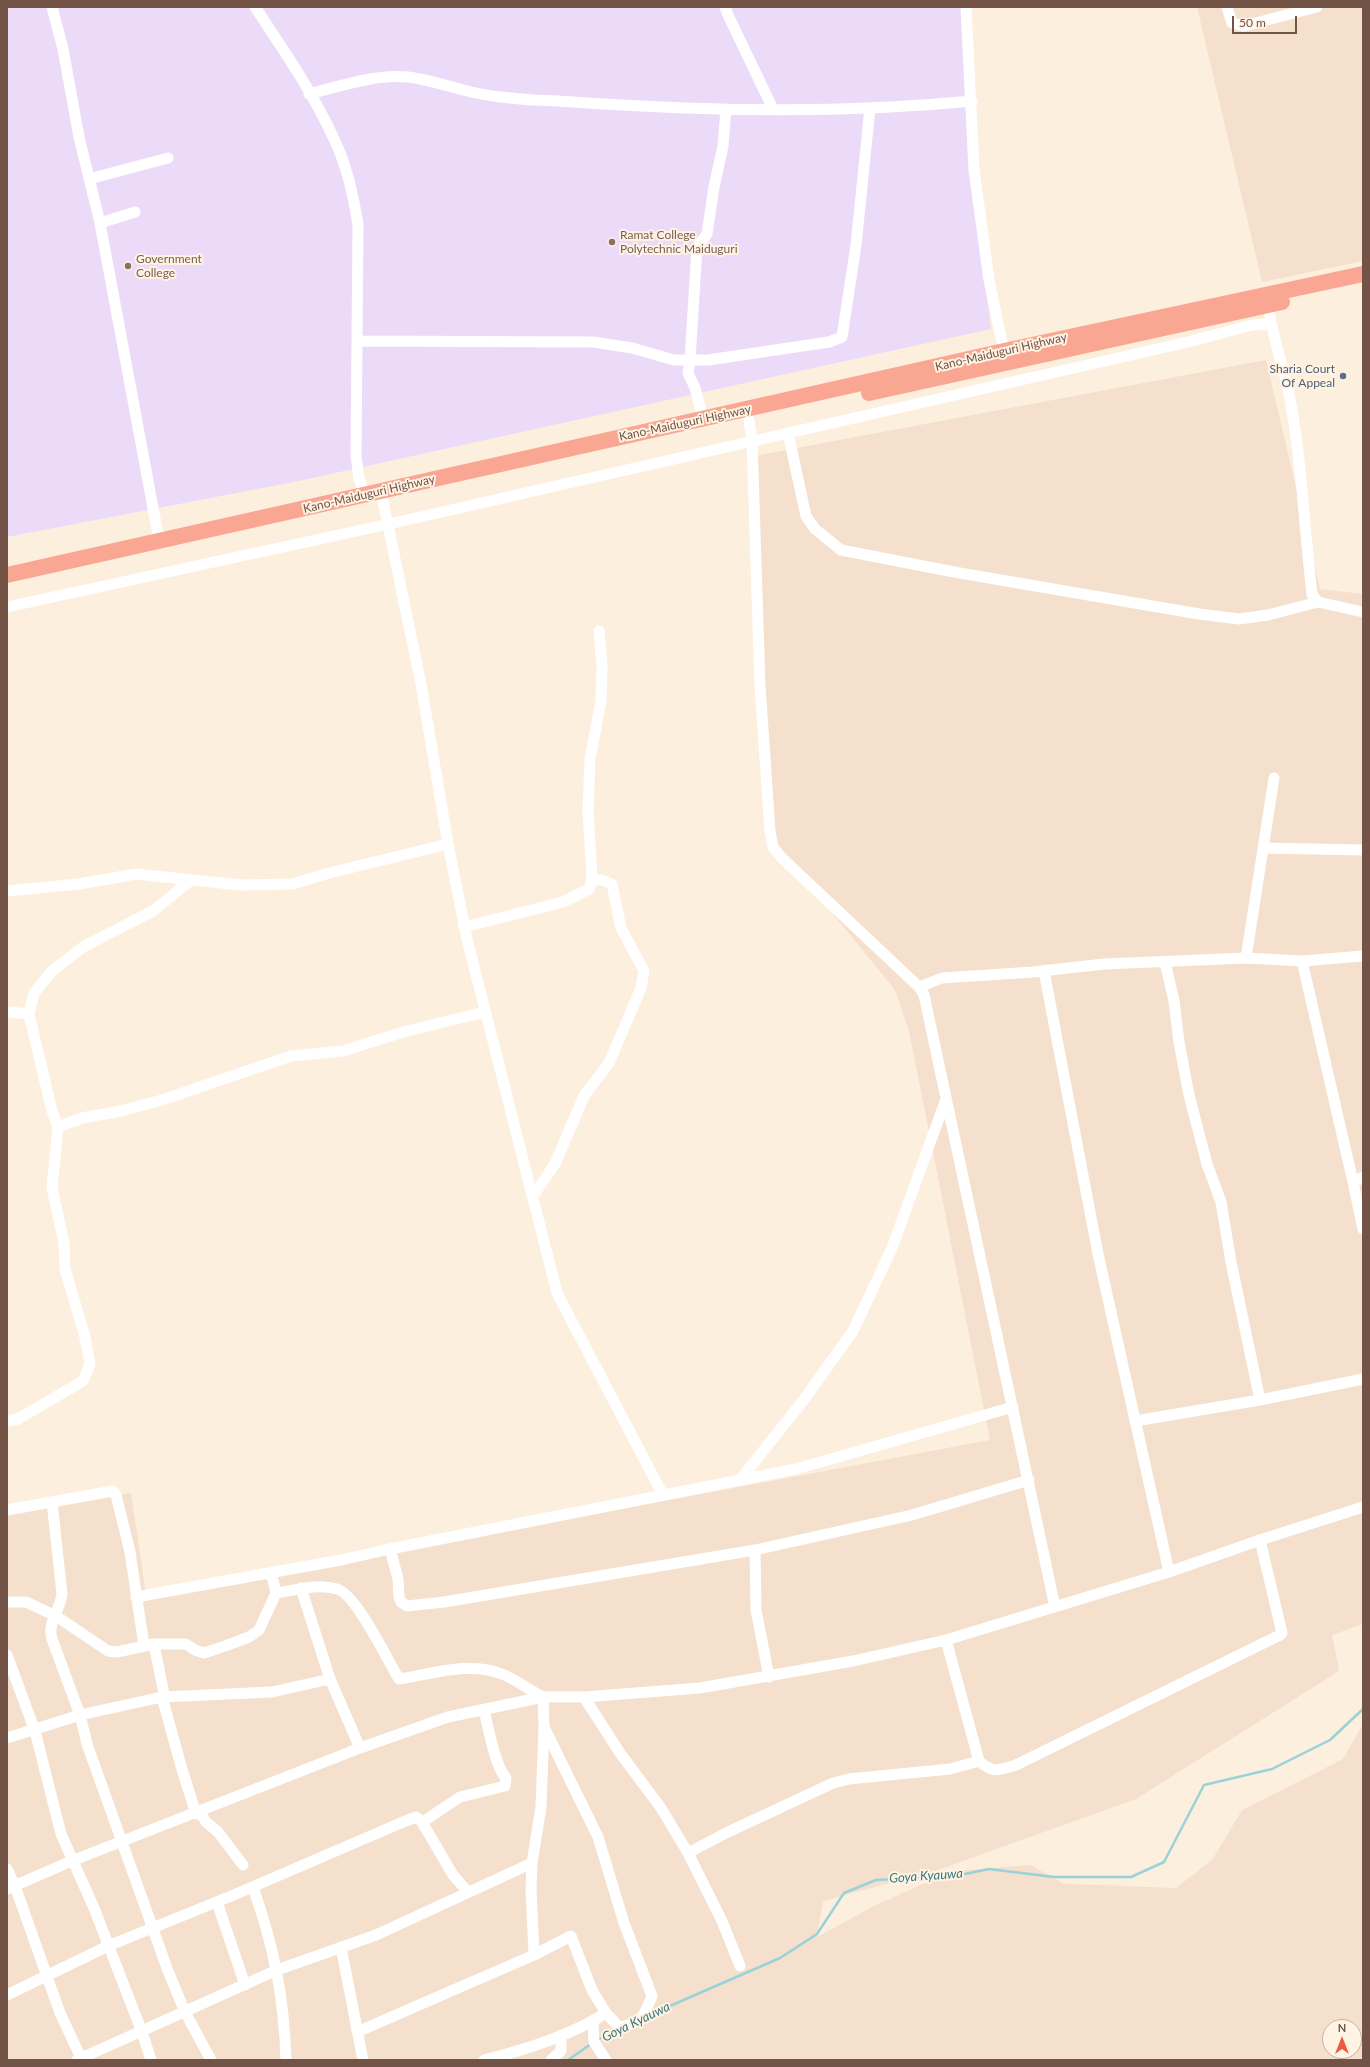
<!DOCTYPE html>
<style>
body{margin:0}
#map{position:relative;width:1370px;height:2067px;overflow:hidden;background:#fdefde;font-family:Lato,sans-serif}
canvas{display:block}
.frame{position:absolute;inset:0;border:8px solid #725346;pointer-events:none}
.north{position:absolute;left:1322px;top:2019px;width:40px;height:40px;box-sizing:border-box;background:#fff3e4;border:1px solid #c7b3a5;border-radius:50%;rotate:0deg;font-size:11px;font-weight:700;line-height:16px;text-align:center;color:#725346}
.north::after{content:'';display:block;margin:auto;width:14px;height:18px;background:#eb5b3f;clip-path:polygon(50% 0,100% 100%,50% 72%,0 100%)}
.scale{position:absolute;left:1232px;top:16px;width:65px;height:18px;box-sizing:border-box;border:2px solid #725346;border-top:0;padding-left:5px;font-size:12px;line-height:14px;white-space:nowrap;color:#725346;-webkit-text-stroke:3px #fff3e4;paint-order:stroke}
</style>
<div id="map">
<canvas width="1370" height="2067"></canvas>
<div class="frame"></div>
<div class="north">N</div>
<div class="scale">50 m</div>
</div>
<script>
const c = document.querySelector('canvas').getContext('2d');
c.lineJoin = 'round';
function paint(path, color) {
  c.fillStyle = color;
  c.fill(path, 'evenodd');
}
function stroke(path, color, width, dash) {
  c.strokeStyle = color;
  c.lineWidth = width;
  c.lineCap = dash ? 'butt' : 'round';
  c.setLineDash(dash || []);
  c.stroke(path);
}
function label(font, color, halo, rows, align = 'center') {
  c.font = font + ' Lato,sans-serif';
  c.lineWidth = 4;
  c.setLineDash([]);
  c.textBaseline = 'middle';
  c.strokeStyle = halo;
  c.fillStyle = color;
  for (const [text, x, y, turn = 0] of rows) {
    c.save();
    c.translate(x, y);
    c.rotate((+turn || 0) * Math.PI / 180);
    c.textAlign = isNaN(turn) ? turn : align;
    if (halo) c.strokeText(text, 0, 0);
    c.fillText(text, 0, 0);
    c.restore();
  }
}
const residential = new Path2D(`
 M1197,7h166v254l-101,21z
 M1266,360l54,229 43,5v1030l-31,11 7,36 -203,128 -201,72 -112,30 -6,36 59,-32 76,-34 79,-6 33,19 112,4 36,-28 30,-50 101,-51 20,-35v336h-1356v-548l124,-19 15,101 150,-24 694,-130 -81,-409 -14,-41 -118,-145 -19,-162 -4,-227zM1330,2027h24v24h-24z`);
const education = new Path2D(`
 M7,7h955l6,147 23,175 -697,153 -287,55z`);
const stream = new Path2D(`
 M647,2016l133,-58 37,-24 27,-41 32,-13 79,-4 34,-7 65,8h77l33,-15 40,-77 68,-16 58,-29 33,-31
 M597,2040l20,-10
 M568,2060l23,-16`);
const minor = new Path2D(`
 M52,7l11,42 16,88 21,86 59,317
 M255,7c28,42 58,86 79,132 13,27 19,56 24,85l-2,232 3,22 6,18
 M725,7l3,8 45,94
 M966,7l8,163 15,110 16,77
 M1227,7l5,16 12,3 73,-19
 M309,94c32,-8 66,-20 99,-17 23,3 46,11 68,16 32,7 65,7 97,9 133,9 266,12 399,-1
 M726,109l-3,37 -9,41 -7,47 -10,13 -7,113h18l121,-18 13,-5 14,-92 14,-137
 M89,179l79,-21
 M100,223l35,-11
 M1268,305c4,31 15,59 21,89 13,66 15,134 23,200l6,8
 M357,341l236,1 39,6 42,12h16l-2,13 7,15 8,31
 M749,420l3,21 8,244 10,146 3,16 9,11 137,129 5,8 131,612
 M788,433l18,83 9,13 26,21 113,22 245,42 40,5 29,-4 50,-13 45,10
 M383,501l38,183 27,160 19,95 90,354 106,202
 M7,607l382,-83 799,-182 64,-17 18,-1
 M1263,848l100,2
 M191,880l-38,31 -70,36 -32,25 -17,21 -5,21 23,97 6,16 24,-9 39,-7 41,-11 129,-44 52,-5 60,-19 82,-20
 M7,891l72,-7 57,-10 105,11 52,-1 36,-11 119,-29
 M464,927l99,-25 26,-13 3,-9 -4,-69 2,-52 11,-58 1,-35 -3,-35
 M1246,958l28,-180
 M1302,961l51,221
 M1165,962l9,39 5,41 10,53 18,69 14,38 10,60 29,138
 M1044,971l54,283 71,318
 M919,987l23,-9 91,-6 71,-8 142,-6 56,3 61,-5
 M7,1012l22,2
 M1363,1177l-10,5 10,47
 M533,1196l22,-32 29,-68 25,-33 32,-75 3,-17 -23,-43 -9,-44 -10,-4h-10
 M7,1421l11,-2 65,-38 7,-17 -5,-27 -20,-68 -1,-26 -12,-55 6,-61
 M1135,1421l125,-21 103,-21
 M740,1480l66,-83 47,-66 39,-83 54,-149
 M52,1502l10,92c-2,17 -15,28 -10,45l28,76 7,29 81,227 17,41 26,48
 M7,1510l106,-19 3,4 14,57 14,94
 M390,1549l8,30 1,18 2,5 6,4 37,-4 311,-52 157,-35 117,-35
 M755,1550l1,60 13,67
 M271,1572l5,21
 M301,1588l29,91 30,69
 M136,1597l205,-37 49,-11 406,-80 217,-62
 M7,1602h19l30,14 52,35 9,1 37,-8h32l9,6 9,3 21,-7 24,-9 10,-7 17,-37c20,-3 42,-10 61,-4 19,5 51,72 62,90 34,-5 70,-18 103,-5 15,6 27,16 41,23l1,29 -3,81 -9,56 -1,26 3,66
 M946,1640l33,121c14,13 20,9 37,4l264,-130 2,-2 -22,-93
 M154,1644l10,50 -2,3 19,69 15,48
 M7,1655l28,76 26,103 33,74 48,124 9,28
 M584,1697l36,56 41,55 27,45 38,-20 107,-50 16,-4 101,-10 29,-8
 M545,1729l53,108 26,86 28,73c-8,20 -11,28 -33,31l-13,-14
 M7,1738l73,-23 82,-18 110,-5 58,-13
 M200,1812l6,10 12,10 25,33
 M422,1822l31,53 14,16
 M688,1853l34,68 18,45
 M7,1869l8,17 45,127 22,47
 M253,1887c21,60 31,110 33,173
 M7,1889l67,-29 286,-112 88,-31 95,-20h41l116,-9 153,-27 93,-21 223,-68 91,-32 103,-33
 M217,1902l28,83
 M341,1947l22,113
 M7,1995l101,-49 128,-52 167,-72 13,-5 6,5 2,-1 36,-24 45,-11 1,-8c-11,-11 -18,-52 -22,-68
 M593,2021l1,21 12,18
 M357,2032l177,-77 37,-19 21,54 14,23c-36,23 -81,37 -122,47
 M77,2060l200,-90 99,-35 156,-72
 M551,2060l10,-9v-16`);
const highway = new Path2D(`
 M869,393l413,-91
 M7,575l997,-224 359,-77`);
const markers = [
 [612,242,4,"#8d6e63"],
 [128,266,4,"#8d6e63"],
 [1343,376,4,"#5c6f8a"]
];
const educationNames = [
 ["Ramat College",620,235],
 ["Polytechnic Maiduguri",620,249],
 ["Government",136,259],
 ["College",136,273]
];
const streetNames = [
 ["Kano-Maiduguri Highway",1001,352,-13],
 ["Kano-Maiduguri Highway",685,423,-12],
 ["Kano-Maiduguri Highway",369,494,-13]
];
const serviceNames = [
 ["Sharia Court",1335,369],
 ["Of Appeal",1335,383]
];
const waterNames = [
 ["Goya Kyauwa",926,1876,-4],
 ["Goya Kyauwa",636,2022,-26]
];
paint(residential, '#f4e0cc');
paint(education, '#ecdbf8');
stroke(stream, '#99d2d8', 2.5);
stroke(minor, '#fff', 11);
stroke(highway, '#f9a792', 16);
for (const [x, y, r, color] of markers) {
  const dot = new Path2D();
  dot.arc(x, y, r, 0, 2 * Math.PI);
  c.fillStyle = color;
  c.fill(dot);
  stroke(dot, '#fff3e4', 1.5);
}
label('12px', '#785e54', '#fff3e4', educationNames, 'left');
label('12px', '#725346', '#fff3e4', streetNames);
label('12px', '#4e5e75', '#fff3e4', serviceNames, 'right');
label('italic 13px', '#3c7980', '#fff3e4', waterNames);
</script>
